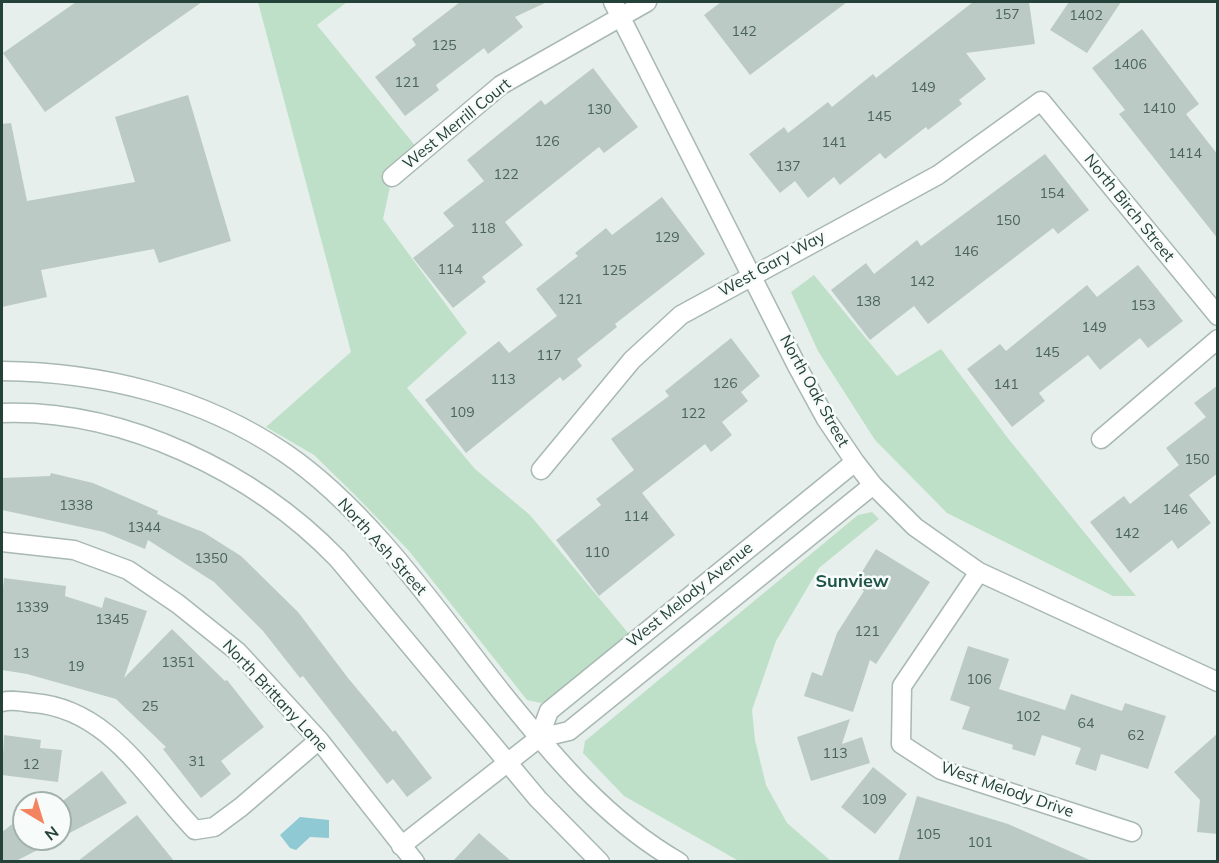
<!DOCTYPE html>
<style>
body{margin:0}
#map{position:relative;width:1219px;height:863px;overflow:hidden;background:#e6efeb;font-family:Mulish,sans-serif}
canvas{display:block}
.frame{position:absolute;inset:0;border:3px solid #24423a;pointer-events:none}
.north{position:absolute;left:12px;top:791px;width:60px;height:60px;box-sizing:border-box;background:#f7fbf9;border:2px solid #a3b1ad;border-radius:50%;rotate:142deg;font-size:16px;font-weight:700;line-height:24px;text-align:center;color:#24423a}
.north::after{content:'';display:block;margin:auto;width:21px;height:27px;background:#f4845f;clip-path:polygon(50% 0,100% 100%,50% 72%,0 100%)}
</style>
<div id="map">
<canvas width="1219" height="863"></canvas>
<div class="frame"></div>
<div class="north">N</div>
</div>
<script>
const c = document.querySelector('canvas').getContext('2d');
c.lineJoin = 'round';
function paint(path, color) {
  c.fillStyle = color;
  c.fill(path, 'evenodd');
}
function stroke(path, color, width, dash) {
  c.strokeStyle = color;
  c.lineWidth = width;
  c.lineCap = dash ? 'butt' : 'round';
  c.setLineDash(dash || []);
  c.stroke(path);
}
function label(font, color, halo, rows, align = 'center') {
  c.font = font + ' Mulish,sans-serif';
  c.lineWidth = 5;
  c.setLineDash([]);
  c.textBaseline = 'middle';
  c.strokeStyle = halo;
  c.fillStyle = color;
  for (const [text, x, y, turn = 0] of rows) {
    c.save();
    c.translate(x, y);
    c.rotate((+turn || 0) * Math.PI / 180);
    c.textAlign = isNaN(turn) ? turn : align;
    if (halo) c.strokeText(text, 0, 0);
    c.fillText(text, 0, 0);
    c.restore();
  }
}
const green = new Path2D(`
 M258,2h89l-30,23 104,128 -29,24 -9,42 84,114 -60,55 68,81 55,46 99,119 -74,62 -14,7 -14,-3 -118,-149 -54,-56 -41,-40 -48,-28 85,-75z
 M814,275l83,101 44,-27 66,88 129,159h-23l-166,-83 -72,-73 -57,-89 -27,-59z
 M872,512l7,7 -60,49 -43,73 -24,69 3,30 11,45 21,38 44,38 -94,-1 -113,-64 -41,-43 2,-12 273,-226z`);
const water = new Path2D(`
 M300,817l29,3v18l-19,-1 -14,13 -6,-2 -10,-13z`);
const building = new Path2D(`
 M76,2h126l-157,110 -42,-59z
 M460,2h87l-32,15 8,10 -35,27 -4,-6 -48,37 3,5 -34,26 -30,-39 41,-32 -4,-6z
 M721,2h126l-97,73 -46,-60z
 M973,2h56l6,42 -69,9 20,26 -27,21 3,4 -34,26 -2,-3 -41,32 -5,-6 -40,32 -6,-8 -26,21 -13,-17 -15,12 -31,-39 35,-27 4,6 40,-31 4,5 41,-33 3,4z
 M1069,2h52l-34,51 -37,-23z
 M1142,29l57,75 -13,10 32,41v84l-99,-125 6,-4 -33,-42z
 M593,68l45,59 -34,26 -5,-6 -94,75 18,23 -41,32 4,5 -33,26 -40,-50 41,-32 -11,-13 41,-32 -17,-21 74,-60 4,5z
 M188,95l43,146 -72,22 -5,-14 -113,21 6,27 -45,10v-183l9,-1 16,78 108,-19 -20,-65z
 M1045,154l44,56 -31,24 -5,-6 -125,96 -14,-18 -44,34 -39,-50 35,-27 8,11 43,-34 4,6z
 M662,197l43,57 -90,70 2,3 -40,32 5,7 -19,15 -3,-4 -94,76 -41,-53 74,-59 10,12 48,-37 -21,-27 42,-33 -3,-3 31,-25 6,7z
 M1138,265l45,56 -35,27 -8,-10 -40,32 -12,-15 -49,38 6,8 -33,26 -45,-58 33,-25 6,7 81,-66 10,12z
 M731,338l29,38 -19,16 7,9 -26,21 10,13 -21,17 -6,-8 -63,49 33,42 -76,61 -43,-56 45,-35 -5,-6 38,-29 -23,-31 58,-43 -4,-5z
 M1218,385v88l-29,22 22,28 -33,26 -6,-9 -42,33 -40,-51 34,-26 6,8 49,-39 -13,-17 40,-31 -12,-14z
 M51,473l42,10 65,28 -1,3 46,18 38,24 57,56 50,66 45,54 2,-2 37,48 -25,19 -14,-18 -6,5 -84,-108 -3,2 -37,-47 -49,-49 -66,-42 -3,9 -41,-17 -102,-22v-32l48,-2z
 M876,549l54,33 -54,82 -6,-4 -17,52 -49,-16 8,-24 10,4 15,-43 27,-42 -10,-6z
 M4,578l62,8 -1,10 37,12 3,-11 42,14 -23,67 48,-49 53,52 2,-1 37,47 -43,34 10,13 -30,24 -38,-49 3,-2 -50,-48 -89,-25 -25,-4v-70z
 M968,646l41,13 -10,30 66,21 6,-16 51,17 3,-8 41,13 -18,53 -47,-15 -5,17 -21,-7 6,-16 -39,-13 -7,21 -23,-7 1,-4 -51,-16 8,-22 -20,-7z
 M850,719l-8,25 20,-7 8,26 -59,18 -14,-44z
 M1218,733v101l-21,-2 3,-32 -26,-28z
 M4,735l37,5 -1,8 22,2 -4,32 -56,-7z
 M873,767l34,27 -32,40 -34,-27z
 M102,771l25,32 -67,35v-35z
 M917,796l91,28 84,37h-194z
 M24,815v24h35l-43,22h-14v-29z
 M137,815l37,46h-96z
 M479,833l32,28h-58z`);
const street = new Path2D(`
 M613,2l184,364 29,53 29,43 18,23 42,42 64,45 239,110
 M392,177l109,-92 146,-83
 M2,371c99,1 199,25 283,82 84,57 155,161 218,241 51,63 104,127 176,168
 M2,413c122,-4 252,59 336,146l200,240 62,63
 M1101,439l117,-100
 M541,470l91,-110 49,-45 257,-140 103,-74 177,215
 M2,542l72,8 54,20 50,34 60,48 81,88 96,122
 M979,572l-77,114 -1,58 40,26 191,62
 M2,702c9,-3 21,0 32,1 75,6 113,77 161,127l19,-3 27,-20 78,-67
 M539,738l10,-27 306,-249
 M401,846l138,-108 30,-7 304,-246`);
const numberNames = [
 ["157",1007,15],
 ["1402",1086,16],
 ["142",744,32],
 ["125",444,46],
 ["1406",1130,65],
 ["121",407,83],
 ["149",923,88],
 ["1410",1159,109],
 ["130",599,110],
 ["145",879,117],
 ["126",547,142],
 ["141",834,143],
 ["1414",1185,154],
 ["137",788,167],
 ["122",506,175],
 ["154",1052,194],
 ["150",1008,221],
 ["118",483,229],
 ["129",667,238],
 ["146",966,252],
 ["114",450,270],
 ["125",614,271],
 ["142",922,282],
 ["121",570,300],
 ["138",868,302],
 ["153",1143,306],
 ["149",1094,328],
 ["145",1047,353],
 ["117",549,356],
 ["113",503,380],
 ["126",725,384],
 ["141",1006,385],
 ["109",462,413],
 ["122",693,414],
 ["150",1197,460],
 ["1338",76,506],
 ["146",1175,510],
 ["114",636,517],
 ["1344",144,528],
 ["142",1127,534],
 ["110",597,553],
 ["1350",211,559],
 ["1339",32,608],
 ["1345",112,620],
 ["121",867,632],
 ["13",21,654],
 ["1351",178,663],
 ["19",76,667],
 ["106",979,680],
 ["25",150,707],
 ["102",1028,717],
 ["64",1086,724],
 ["62",1136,736],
 ["113",835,754],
 ["31",197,762],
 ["12",31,765],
 ["109",874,800],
 ["105",928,835],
 ["101",980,843]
];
const streetNames = [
 ["West Merrill Court",457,124,-39],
 ["North Birch Street",1129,208,51],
 ["West Gary Way",772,264,-29],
 ["North Oak Street",814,391,61],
 ["North Ash Street",382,547,48],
 ["West Melody Avenue",690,595,-39],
 ["North Brittany Lane",275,696,47],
 ["West Melody Drive",1007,790,19]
];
const neighbourhoodNames = [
 ["Sunview",852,582]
];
paint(green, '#bfe0c8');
paint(water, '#8ec9d4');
paint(building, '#bbcac4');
stroke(street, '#a8b8b2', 21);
stroke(street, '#fff', 18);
label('14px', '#4a645c', null, numberNames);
label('16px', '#24423a', '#f7fbf9', streetNames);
label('bold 18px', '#1f5548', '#f7fbf9', neighbourhoodNames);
</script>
